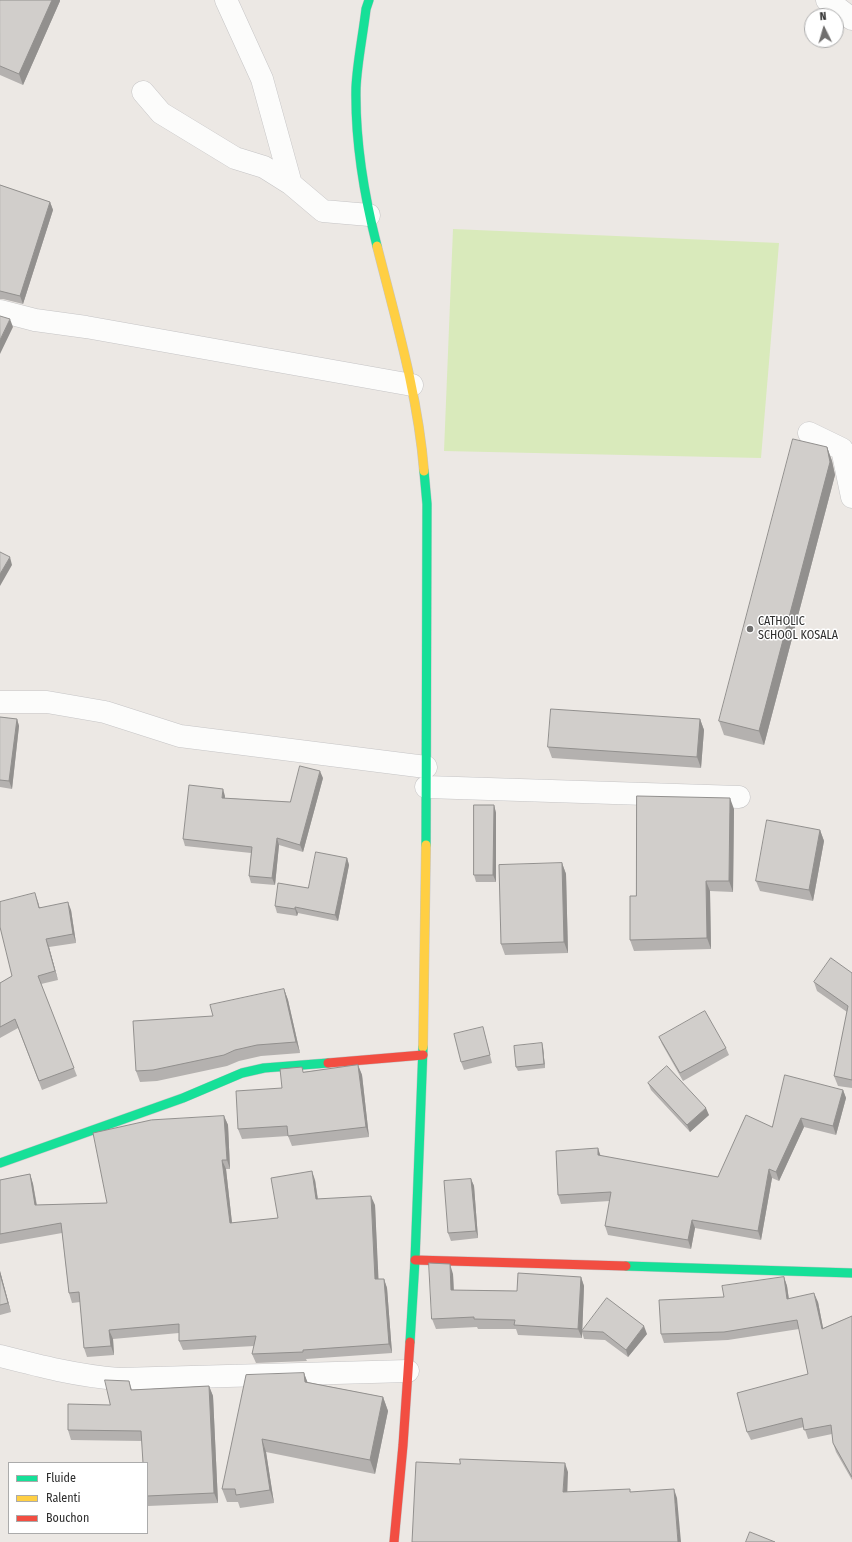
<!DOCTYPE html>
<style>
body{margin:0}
#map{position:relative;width:852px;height:1542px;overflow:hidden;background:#ece8e4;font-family:"Fira Sans Condensed",sans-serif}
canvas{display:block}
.legend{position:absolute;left:8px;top:1462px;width:140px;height:72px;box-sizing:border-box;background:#fff;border:1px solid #ababab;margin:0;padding:5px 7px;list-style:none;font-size:12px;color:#2e2e2e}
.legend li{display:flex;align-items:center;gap:8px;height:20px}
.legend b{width:20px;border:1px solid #ababab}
.north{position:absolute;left:804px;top:8px;width:40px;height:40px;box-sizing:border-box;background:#fff;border:1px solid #ababab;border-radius:50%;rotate:355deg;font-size:11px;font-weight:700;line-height:16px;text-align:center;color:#2e2e2e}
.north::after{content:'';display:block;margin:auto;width:14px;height:18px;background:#706f6e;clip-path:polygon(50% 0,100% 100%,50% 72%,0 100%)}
</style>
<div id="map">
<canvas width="852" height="1542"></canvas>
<ul class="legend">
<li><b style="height:5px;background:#16e098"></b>Fluide</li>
<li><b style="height:5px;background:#ffcf43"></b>Ralenti</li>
<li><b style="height:5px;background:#f24e42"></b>Bouchon</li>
</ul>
<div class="north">N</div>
</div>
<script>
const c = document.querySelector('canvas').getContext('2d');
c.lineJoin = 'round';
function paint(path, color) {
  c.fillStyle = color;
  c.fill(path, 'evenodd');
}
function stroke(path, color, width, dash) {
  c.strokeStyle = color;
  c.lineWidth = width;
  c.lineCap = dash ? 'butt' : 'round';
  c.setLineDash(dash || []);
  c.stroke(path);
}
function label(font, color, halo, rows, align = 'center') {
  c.font = font + ' "Fira Sans Condensed",sans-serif';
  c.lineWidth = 3;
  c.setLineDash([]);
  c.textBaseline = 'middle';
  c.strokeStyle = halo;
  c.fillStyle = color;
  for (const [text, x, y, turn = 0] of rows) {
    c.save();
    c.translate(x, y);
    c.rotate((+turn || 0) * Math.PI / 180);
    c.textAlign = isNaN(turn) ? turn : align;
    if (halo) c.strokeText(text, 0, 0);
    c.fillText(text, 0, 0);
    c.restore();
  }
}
const pitch = new Path2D(`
 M453,229l326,14 -18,215 -317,-7z`);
const street = new Path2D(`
 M226,0l36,79 29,105 32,27 46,4
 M827,0l25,19
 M143,92l18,21 74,45 29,9 27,17
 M0,311l35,9 51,7 326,58
 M809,433l33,16 10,48
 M0,702h47l58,10 75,24 246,31
 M426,787l313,10
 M0,1356c39,10 78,20 119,23l289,-8`);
const fast = new Path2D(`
 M369,0l-3,9c-3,26 -9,54 -10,79 -1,54 8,107 21,158
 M424,471l3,33 -1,341
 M0,1163l183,-65 59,-25 22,-5 64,-5
 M626,1266l226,7
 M410,1342l5,-82 8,-213`);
const slow = new Path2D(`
 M377,246c19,75 41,149 47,225
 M423,1047l3,-202`);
const jam = new Path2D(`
 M328,1063l95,-8
 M415,1260l211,6
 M394,1542l9,-97 7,-103`);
const wall = new Path2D(`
 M0,0l60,1 -37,84 -23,-10z
 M0,185l50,17 3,8 -30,94 -20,-5h-3z
 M827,447l5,14 3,14 -71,270 -40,-10 -5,-14z
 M0,717l17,2 2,7 -7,63 -12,-2z
 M700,719l4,11 -3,38 -149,-10 -4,-11z
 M323,778l-20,74 -24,-7 -4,40 -24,-2 -2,-7 2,-23 -66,-7 -2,-7 42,-43v2l65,4z
 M494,805l2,8v69h-20l-2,-7z
 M734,809l-1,83 -23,-1 1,58 -77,2 -4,-11 6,-44z
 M820,830l4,11 -11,60 -53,-10 -4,-10z
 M347,858l2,7 -11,56 -40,-8 -1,3 -20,-3 -2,-7 33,-18z
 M562,863l4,11 2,79 -63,2 -4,-11z
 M38,902l1,5 32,3 5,33 -27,4 9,33 -17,4 36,92 -35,14 -24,-62 -18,10v-55l12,-7z
 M852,973v115l-14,-2 -4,-10 13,-64 -30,-21 -3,-9z
 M284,989l4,11 12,53 -39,3 -22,5 -12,5 -70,15 -17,1 -4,-11 77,-55z
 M485,1035l7,28 -28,7 -3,-8z
 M659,1037l67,11 3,7 -46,26 -21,-37z
 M542,1043l1,4 2,21 -27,3 -2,-4z
 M358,1065l4,10 7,62 -77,9 -4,-10 -46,3 -4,-10 44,-41 22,-16z
 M648,1083l61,32 -19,17 -39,-42z
 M843,1090l3,8 -10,37 -32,-8 -25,54 -7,-3 -11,62 -66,-12 -4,21 -83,-14 -3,-9 5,-25 -49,3 -3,-9 42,-39 118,21 54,-50z
 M224,1116l4,9 2,44h-4l6,54 46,-5 37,-38 3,19 57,6 3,74h6l3,9 5,65 -86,6 1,2 -51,2 -4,-9 2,-8 -71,4 -4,-9v-8l-66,6 1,16 -27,2 -3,-9 -4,-46 -8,1 -3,-10 -7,-60 -62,11v-64l30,-6 3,10 4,21 70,-2z
 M471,1179l3,7 4,52 -27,3 -3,-8z
 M0,1271l11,41 -11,3z
 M453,1274l1,16 63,1 64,-14 3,9 -2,45 65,3 -19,23 -23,-17 -21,-1 -2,-7v6l-64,-3 -2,-6h-38l-1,-2 -41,2 -4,-10z
 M784,1277l3,9 2,13 29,3 5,26 29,-12v164l-16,-28 -3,-9 -1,-9 -24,5 -4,-12 -53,13 -4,-8 61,-58 -9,-45 -71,11 -64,3 -3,-9 63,-37z
 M304,1373l3,9 76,15 5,14 -13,63 -109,-22 8,51 -34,5 -2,-6h-11l-5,-13z
 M129,1381l3,9 77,-4 4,10 5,107 -70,3 -1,-3v-40l-5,-22 -71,-1 -3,-10 42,-25z`);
const shadedWall = new Path2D(`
 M52,0h8v1l-37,84 -4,-11z
 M50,202l3,8 -30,94 -3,-8z
 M10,319l3,8 -13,27v-14z
 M827,447l5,14 3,14 -71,270 -5,-14z
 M10,557l2,8 -12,21v-12z
 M17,719l2,7 -7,63 -3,-8z
 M700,719l4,11 -3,38 -4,-11z
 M320,771l3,7 -20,74 -3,-7z
 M223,789l2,7 -1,9 -2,-7z
 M730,798l4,11 -1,83 -4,-11z
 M494,805l2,8v69l-3,-7z
 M820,830l4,11 -11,60 -4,-11z
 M277,838l2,7 -4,40 -3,-7z
 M347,858l2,7 -11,56 -3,-6z
 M562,863l4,11 2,79 -4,-11z
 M706,881l4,10 1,58 -4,-11z
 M35,893l3,9 4,14 -3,-8z
 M68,902l3,8 5,33 -3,-9z
 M295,907l3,6 -1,3 -2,-7z
 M46,939l3,8 9,33 -3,-9z
 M284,989l4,11 12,53 -4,-11z
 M542,1043l1,4 2,21 -1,-4z
 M358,1065l4,10 7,62 -3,-10z
 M843,1090l3,8 -10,37 -3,-9z
 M706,1108l3,7 -19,17 -3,-7z
 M224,1116l4,9 2,44 -3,-9z
 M801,1118l3,9 -25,54 -3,-9z
 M598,1148l3,9 -3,-2z
 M222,1160l4,9 7,63 -3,-9z
 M769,1169l3,9 -11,62 -3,-9z
 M312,1171l3,9 4,28 -3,-9z
 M30,1174l3,10 5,30 -3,-9z
 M471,1179l3,7 4,52 -2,-7z
 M371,1196l4,9 4,84 -4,-10z
 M692,1220l3,8 -4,21 -3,-9z
 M450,1264l3,10 1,26 -3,-10z
 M0,1271l11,41 -3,-9 -8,-29z
 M581,1277l3,9 -2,52 -4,-9z
 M784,1277l3,9 3,22 -3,-9z
 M384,1279l3,9 5,65 -3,-9z
 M814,1293l4,9 7,36 -3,-9z
 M644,1326l3,8 -19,23 -2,-7z
 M109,1330l4,9 1,16 -3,-9z
 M304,1373l5,13 -4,-4z
 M209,1386l4,10 5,107 -4,-10z
 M383,1397l5,14 -13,63 -5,-14z
 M262,1439l4,13 8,51 -4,-13z
 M565,1463l3,9 -1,30 -4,-10z
 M674,1489l3,9 4,44h-3z`);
const building = new Path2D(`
 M0,0h52l-33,74 -19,-8z
 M0,185l50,17 -30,94 -20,-5z
 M0,316l10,3 -10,21z
 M793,439l34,8 3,15 -71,269 -40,-10z
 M0,552l10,5 -10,17z
 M551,709l149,10 -3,38 -149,-10z
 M0,717l17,2 -8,62 -9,-1z
 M300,766l20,5 -20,74 -23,-7 -5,40 -23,-2 3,-29 -69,-8 6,-54 34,4 -1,9 68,4z
 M637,796l93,2 -1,83h-23l1,57 -77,2v-44h6z
 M474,805h20l-1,70h-19z
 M767,820l53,10 -11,60 -53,-9z
 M316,852l31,6 -12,57 -40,-8v2l-20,-3 3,-23 30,5z
 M562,863l2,79 -63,2 -2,-79z
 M35,893l4,15 29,-6 5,32 -27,5 9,32 -17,5 36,92 -35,13 -24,-62 -15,8v-44l12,-7 -12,-49v-25z
 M831,958l21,15v107l-18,-4 14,-70 -34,-24z
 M284,989l12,53 -39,3 -22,5 -11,5 -71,15 -17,1 -3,-50 80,-5 -3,-11z
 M705,1011l21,37 -46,25 -21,-36z
 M483,1027l7,28 -29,7 -7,-28z
 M542,1043l2,21 -28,3 -2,-21z
 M358,1065l8,62 -78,9 -1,-10 -49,3 -2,-38 46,-3 -2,-19 22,-2 1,5z
 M667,1066l39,42 -19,17 -39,-42z
 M785,1075l58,15 -10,36 -32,-8 -25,54 -7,-3 -11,62 -66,-11 -4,20 -83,-14 6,-34 -53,3 -2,-44 42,-3v7l120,22 28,-62 26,12z
 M224,1116l3,44h-5l8,63 48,-5 -7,-40 41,-7 4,28 55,-3 4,83h9l5,65 -86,6v2l-51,2 4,-18 -77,5v-17l-70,6 2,16 -27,2 -5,-56 -10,1 -8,-70 -61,11v-54l30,-6 5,31 72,-2 -14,-70 58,-13z
 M471,1179l5,52 -28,2 -4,-52z
 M429,1263l21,1 1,26 66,1 1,-18 63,4 -3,52 -64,-4 1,-5 -41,-1v-2l-42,2z
 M0,1274l8,29 -8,2z
 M784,1277l3,22 27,-6 8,36 30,-13v161l-19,-34 -2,-18 -27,5 -2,-12 -55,14 -10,-39 71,-19 -11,-54 -73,12 -63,2 -2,-34 65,-3 -2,-11z
 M607,1298l37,28 -18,24 -23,-18 -21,-1z
 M304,1373l1,9 78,15 -13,63 -108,-21 8,51 -34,5 -1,-6h-13l24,-114z
 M105,1380l24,1 2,9 78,-4 5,107 -67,3v-33h-4l-2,-32 -73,-1v-26l42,1z
 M460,1459l105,4 -2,29 67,-3v3l44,-3 4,53h-266l4,-80 44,2z
 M750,1532l25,10h-29z`);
const markers = [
 [750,629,4,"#706f6e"]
];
const poiNames = [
 ["CATHOLIC",758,622],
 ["SCHOOL KOSALA",758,636]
];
paint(pitch, '#d9eabb');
stroke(street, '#c5c4c5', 23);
stroke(fast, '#c5c4c5', 10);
stroke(slow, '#c5c4c5', 10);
stroke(jam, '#c5c4c5', 10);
stroke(street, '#fcfcfb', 22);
stroke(fast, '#16e098', 9);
stroke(slow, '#ffcf43', 9);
stroke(jam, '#f24e42', 9);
paint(wall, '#b4b1af');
paint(shadedWall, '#92908e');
paint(building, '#d1cecb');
stroke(building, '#92908e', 1);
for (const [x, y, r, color] of markers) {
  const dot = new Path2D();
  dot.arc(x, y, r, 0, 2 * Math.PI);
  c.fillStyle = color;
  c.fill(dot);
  stroke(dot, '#fff', 1.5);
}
label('12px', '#2e2e2e', '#fff', poiNames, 'left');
</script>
